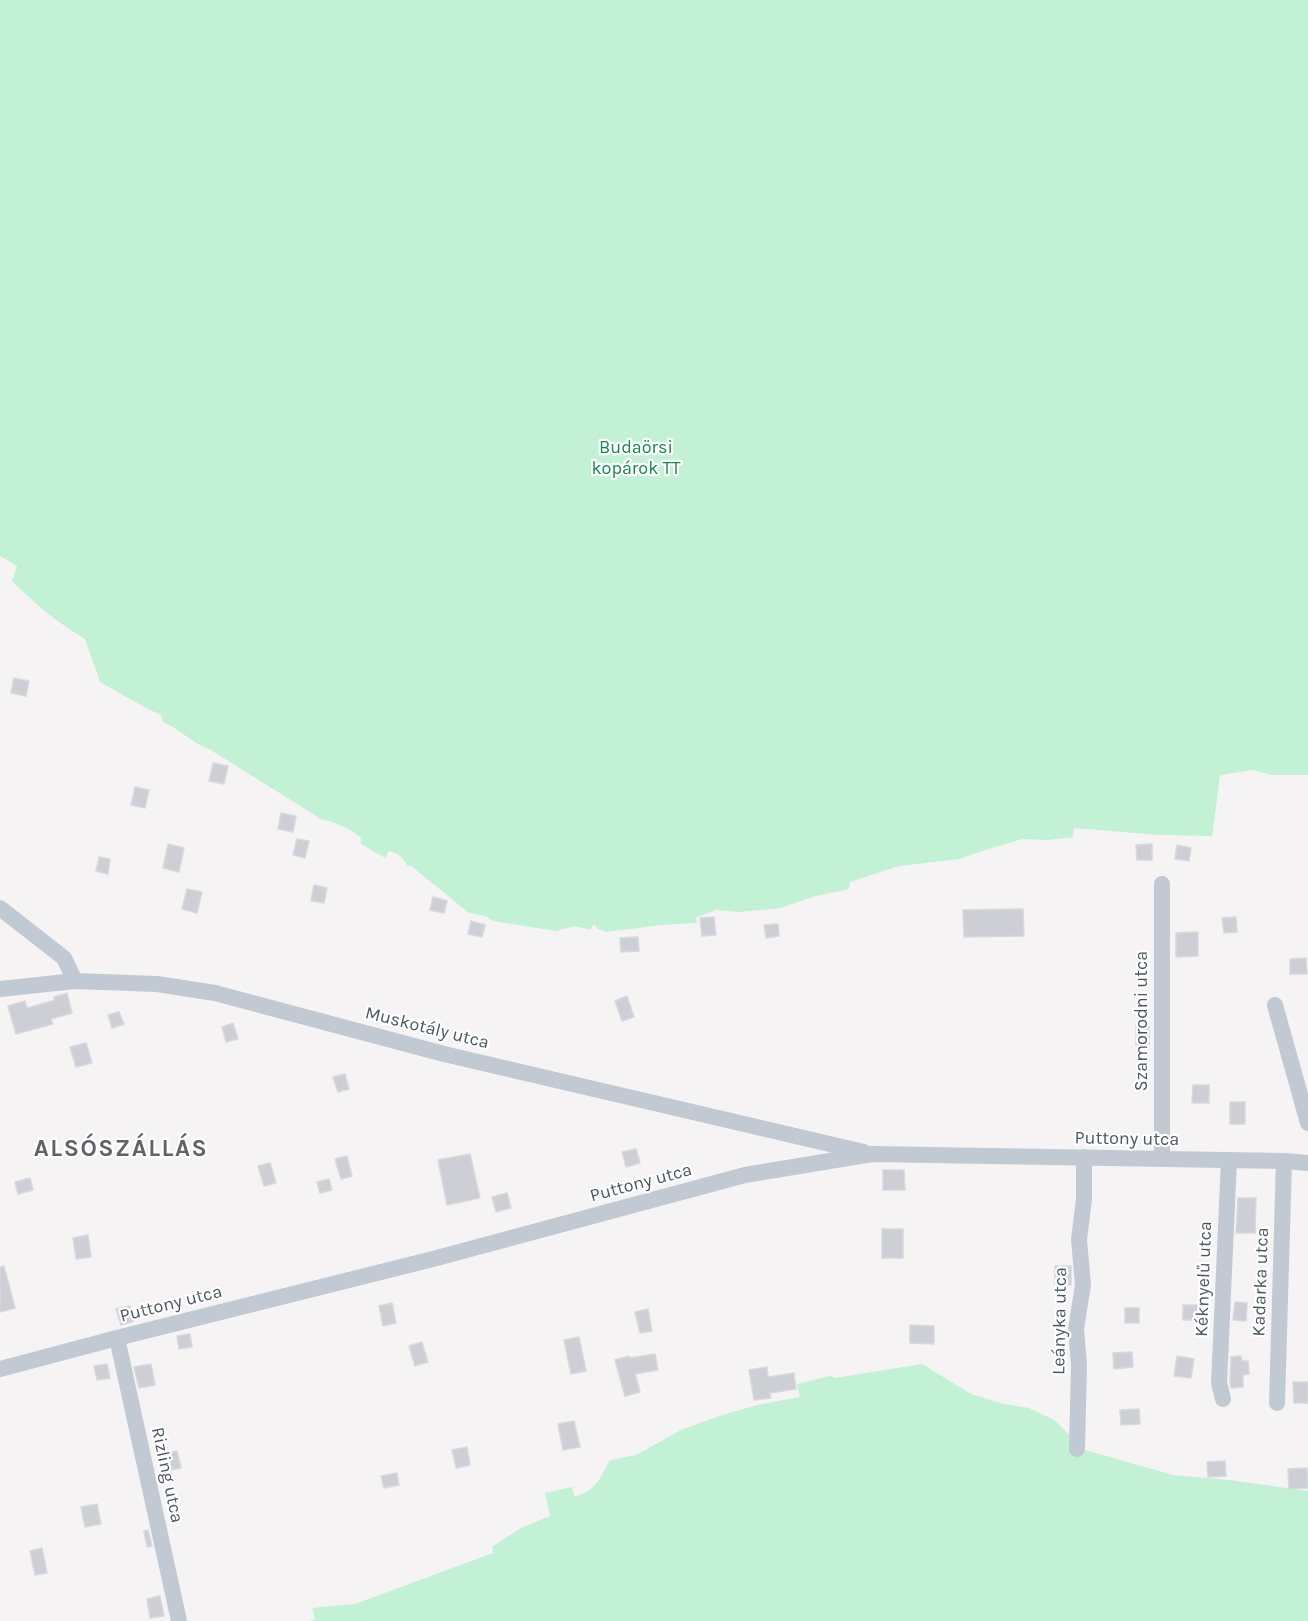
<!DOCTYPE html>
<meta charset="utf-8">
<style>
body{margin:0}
canvas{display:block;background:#f5f3f3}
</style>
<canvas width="1308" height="1621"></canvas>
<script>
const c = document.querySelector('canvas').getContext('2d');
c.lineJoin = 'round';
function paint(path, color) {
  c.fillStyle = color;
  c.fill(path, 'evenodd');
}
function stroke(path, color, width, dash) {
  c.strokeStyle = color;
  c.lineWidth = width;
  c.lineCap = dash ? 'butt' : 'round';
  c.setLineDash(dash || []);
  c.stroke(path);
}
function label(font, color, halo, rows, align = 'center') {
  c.font = font + ' Karla,sans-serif';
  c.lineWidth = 4.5;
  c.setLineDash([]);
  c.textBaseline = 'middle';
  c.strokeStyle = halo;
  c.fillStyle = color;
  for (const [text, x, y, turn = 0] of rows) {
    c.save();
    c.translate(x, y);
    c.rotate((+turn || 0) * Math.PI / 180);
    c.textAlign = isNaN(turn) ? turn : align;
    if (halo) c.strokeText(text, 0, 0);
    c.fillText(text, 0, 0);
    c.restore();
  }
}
const green = new Path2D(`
 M0,0h1308v775h-37l-18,-5 -33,5 -8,63 -1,-2 -53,-1 -84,-7 -1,9 -25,3 -26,-1 -49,15 -13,5 -61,7 -49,16 -1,7 -33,7 -36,12 -41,4 -23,-2 -20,8 1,5 -35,2 -56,7 -8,-3 -3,-4 -3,1 -1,4 -16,-4 -19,5 -63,-10 -7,-5 -17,-3 -59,-48 -2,2c-4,-8 -9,-14 -19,-16l-4,7 -24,-14v-6c-7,-8 -32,-19 -43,-19v-2l-109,-68c-16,-5 -29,-20 -46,-27l-2,-7 -15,-7 -46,-26 -15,-43c-27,-16 -50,-35 -73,-58l5,-15 -17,-10z
 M922,1364l49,30 33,10 25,4 25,12 31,30 88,25 56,5 79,11v130h-998l5,-2 -3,-11 43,-4 138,-51 -1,-6 29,-19 29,-12 -5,-23 27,-6 3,10c22,-8 24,-17 35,-37l26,-5 45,-25 38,-14 38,-11 43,-8 -3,-13 33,-8 5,2z`);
const building = new Path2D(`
 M14,678l15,3 -3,15 -15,-3z
 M213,763l15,3 -4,18 -15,-3z
 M135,787l14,3 -4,18 -14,-3z
 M281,813l15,3 -3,16 -15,-3z
 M297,839l12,2 -4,17 -12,-3z
 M168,844l16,4 -5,24 -16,-4z
 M1152,844v16h-15l-1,-15z
 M1177,845l14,3 -2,13 -14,-2z
 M99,857l11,2 -2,15 -12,-3z
 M314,885l13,3 -3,15 -13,-2z
 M187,889l15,3 -5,21 -15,-4z
 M433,897l14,4 -3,12 -14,-3z
 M1023,909l1,27 -60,1 -1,-27z
 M714,917l2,18 -14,1 -2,-18z
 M1236,917l1,15 -13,1 -2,-15z
 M471,921l14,4 -3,12 -14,-3z
 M778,924l1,12 -13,2 -2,-13z
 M1198,932v24l-22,1v-24z
 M638,937l1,14 -18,1 -1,-14z
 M1306,958l1,16h-17v-15z
 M67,993l5,20 -21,6 2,5 -37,10 -8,-28 17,-5 2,7 28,-8 -1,-3z
 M627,996l7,21 -12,4 -7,-20z
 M119,1012l5,12 -12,4 -4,-13z
 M233,1023l5,16 -12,3 -4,-15z
 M1149,1023v22h-13v-21z
 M86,1043l6,20 -16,4 -6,-20z
 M345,1074l4,15 -11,3 -5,-15z
 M1193,1085h16v18h-17z
 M1230,1102h15v22h-15z
 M636,1149l4,14 -14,4 -4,-15z
 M470,1154l10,44 -33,7 -9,-45z
 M347,1156l5,20 -11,3 -6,-20z
 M270,1163l6,20 -12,3 -6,-20z
 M883,1170h21l1,20h-22z
 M30,1178l3,12 -15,4 -3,-12z
 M329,1179l3,11 -12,3 -3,-11z
 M507,1193l4,15 -15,4 -4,-15z
 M1238,1198h18l-1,35h-19z
 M882,1229h21v29h-21z
 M88,1235l3,22 -15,2 -3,-21z
 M4,1266l11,42 -15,4v-45z
 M1055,1266h16v19l-16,-1z
 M1235,1302l12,1 -1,18 -13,-1z
 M392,1303l4,20 -13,3 -4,-20z
 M1183,1305h17l-1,15h-16z
 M130,1306l4,15 -13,4 -5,-16z
 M1125,1308h14v15h-14z
 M648,1309l4,22 -12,2 -5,-21z
 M910,1325l24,1v18l-24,-1z
 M190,1334l2,13 -13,2 -2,-13z
 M579,1337l7,34 -15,3 -7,-34z
 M422,1342l6,20 -13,4 -6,-20z
 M1132,1352l1,15 -19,2 -1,-16z
 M655,1354l3,16 -23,4 5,18 -15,4 -10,-36 14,-4 1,2z
 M1177,1356l17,3 -3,19 -17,-2z
 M1241,1356l1,5h6l1,13 -6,1v12l-12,1 -1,-6 1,-25z
 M107,1364l3,14 -13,2 -3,-14z
 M151,1364l4,21 -16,3 -5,-21z
 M767,1367l1,10 26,-4 2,16 -26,4 1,5 -17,2 -5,-30z
 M1293,1382h15v21h-14z
 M1139,1409l1,15 -19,1 -1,-15z
 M574,1421l6,26 -17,3 -5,-26z
 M467,1447l3,18 -14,3 -4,-18z
 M177,1451l4,17 -15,3 -3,-17z
 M1225,1461l1,15 -18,1 -1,-15z
 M1307,1468l1,20 -19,1 -1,-20z
 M397,1473l2,12 -15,3 -3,-12z
 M97,1504l4,20 -16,3 -4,-20z
 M148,1530l4,16 -5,1 -3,-16z
 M42,1548l5,25 -12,2 -5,-24z
 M160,1596l4,20 -14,2 -3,-19z`);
const minor = new Path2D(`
 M1162,884v275
 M0,908l64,50 11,23
 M0,989l75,-8 82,3 58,9 229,61 420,98
 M1275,1005l33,118
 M117,1338l62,283
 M0,1369l117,-31 316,-79 312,-84 127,-21 412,7 24,2
 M1223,1399l-4,-16 10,-223
 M1277,1403l7,-242
 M1077,1449l2,-84 -3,-36 7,-44 -4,-45 5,-41v-42`);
const parkNames = [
 ["Budaörsi",636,448],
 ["kopárok TT",636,469]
];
const streetNames = [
 ["Szamorodni utca",1142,1021,-90],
 ["Muskotály utca",427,1028,14],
 ["Puttony utca",1127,1139,1],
 ["Puttony utca",641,1183,-15],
 ["Kéknyelű utca",1204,1279,-88],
 ["Kadarka utca",1261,1282,-88],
 ["Puttony utca",171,1304,-14],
 ["Leányka utca",1060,1321,-89],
 ["Rizling utca",167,1475,78]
];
const districtNames = [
 ["ALSÓSZÁLLÁS",121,1149]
];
paint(green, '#c3f1d5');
paint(building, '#cdcfd5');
stroke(building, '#d7d9de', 1.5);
stroke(minor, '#c1cad2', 16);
label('18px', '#17864f', '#fff', parkNames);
label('18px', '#4a5661', '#fff', streetNames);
c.letterSpacing = '1.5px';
label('bold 24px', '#5f6368', '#fff', districtNames);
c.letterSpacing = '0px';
</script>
